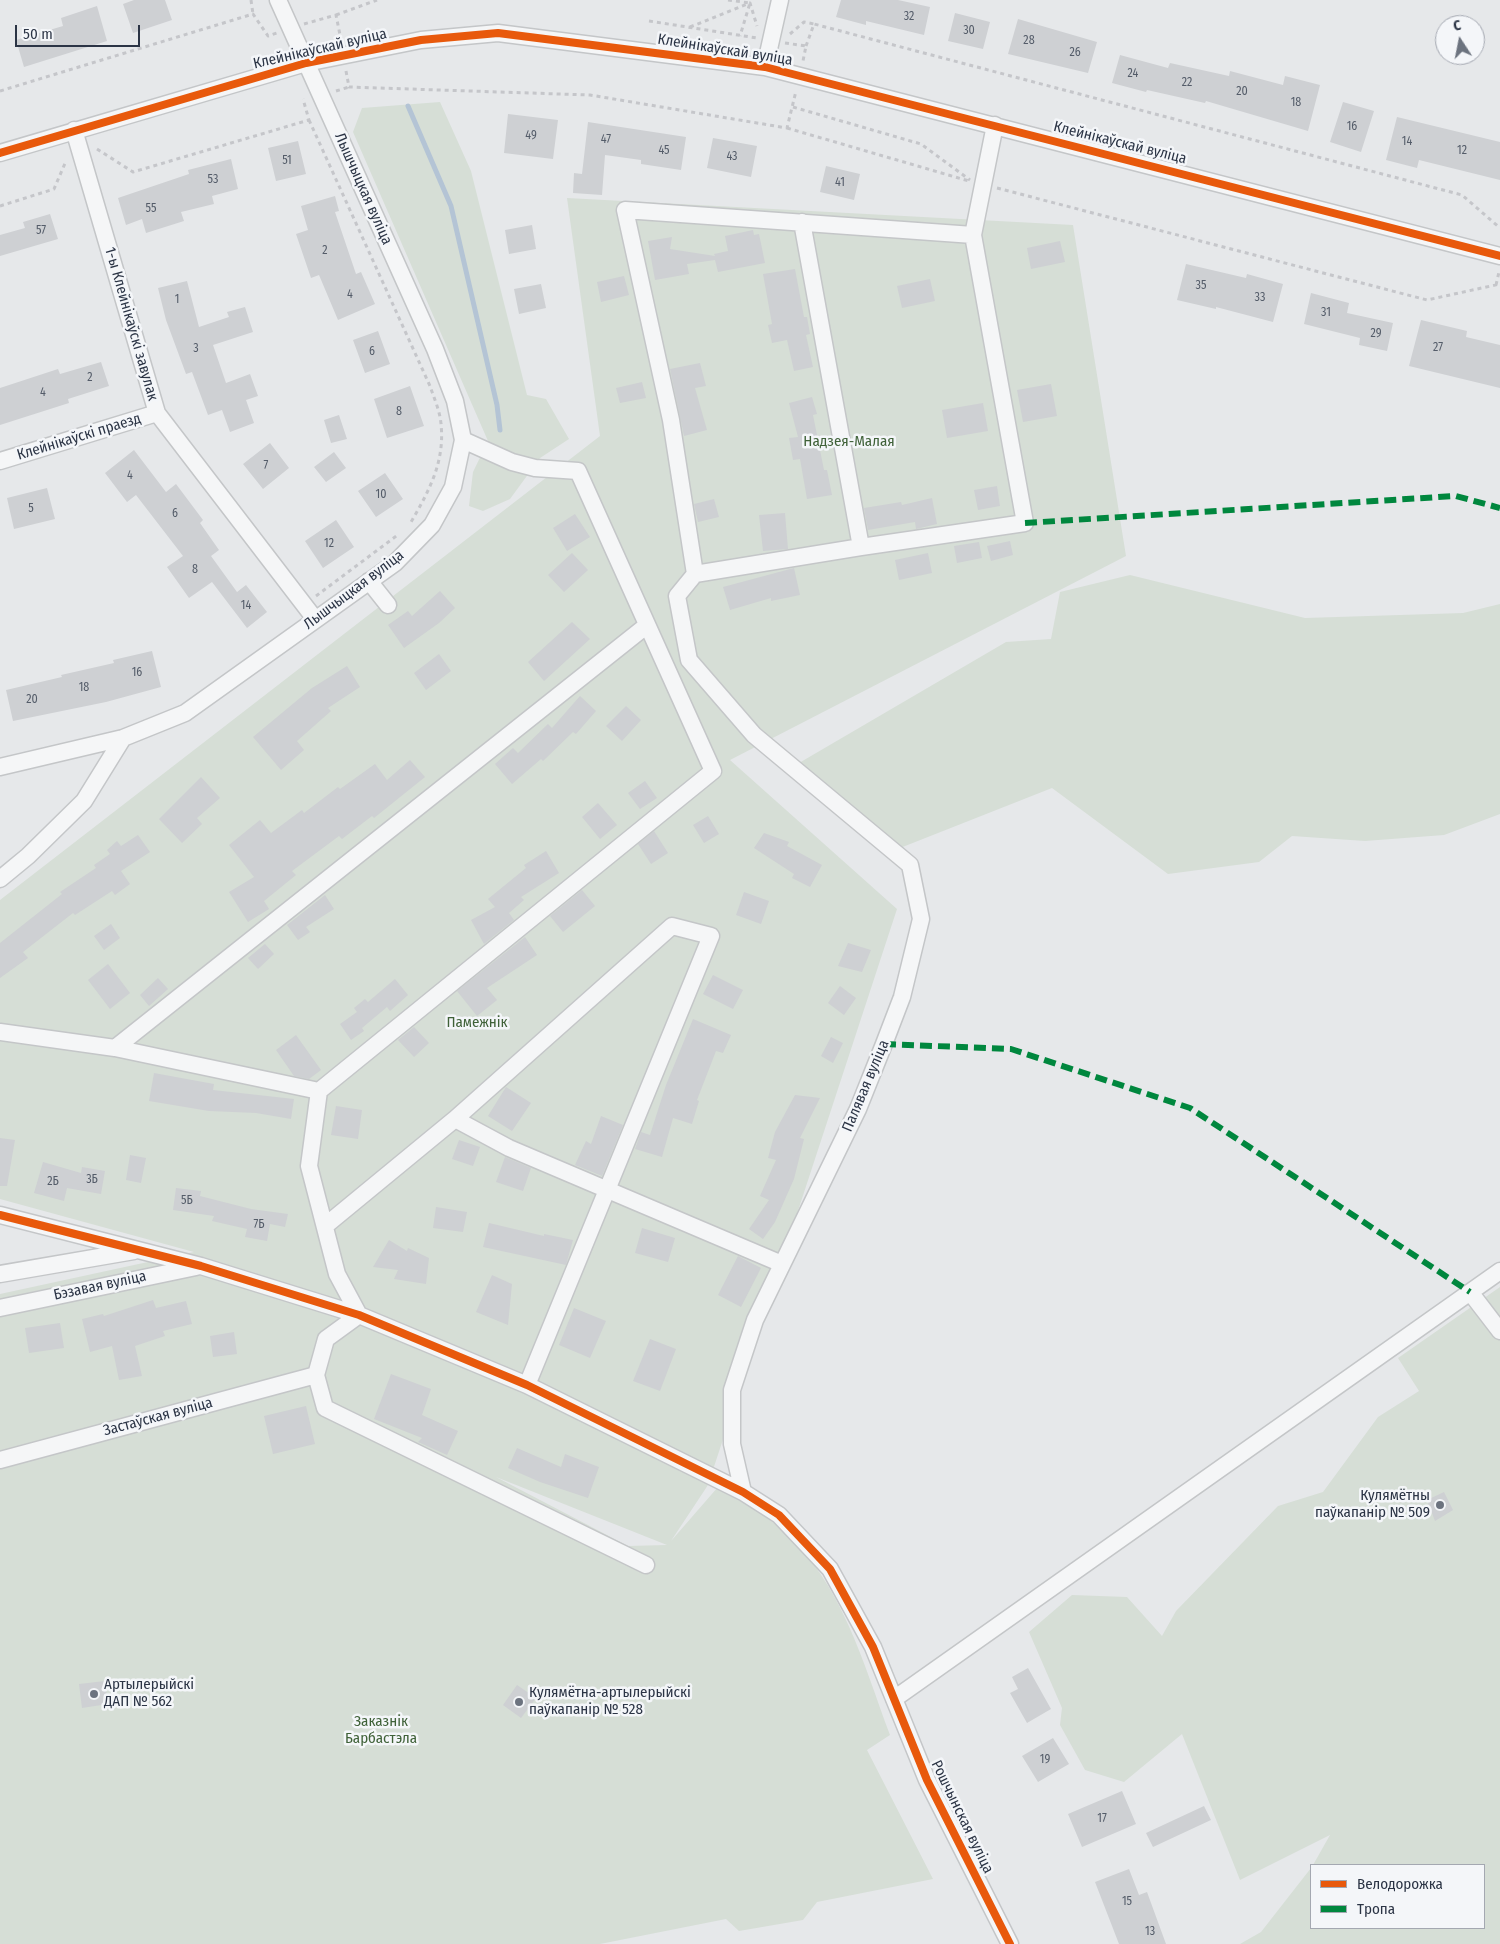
<!DOCTYPE html>
<meta charset="utf-8">
<style>
body{margin:0}
#map{position:relative;width:1500px;height:1944px;overflow:hidden;background:#e6e8ea;font-family:"Fira Sans Condensed",sans-serif}
canvas{display:block}
.legend{position:absolute;left:1310px;top:1864px;width:175px;height:65px;box-sizing:border-box;background:#f4f6f9;border:1px solid #a4a8b1;margin:0;padding:6px 9px;list-style:none;font-size:15px;color:#2b3445}
.legend li{display:flex;align-items:center;gap:10px;height:25px}
.legend b{width:25px;border:1px solid #a4a8b1}
.north{position:absolute;left:1435px;top:15px;width:50px;height:50px;box-sizing:border-box;background:#f4f6f9;border:1px solid #a4a8b1;border-radius:50%;rotate:349deg;font-size:14px;font-weight:700;line-height:20px;text-align:center;color:#2b3445}
.north::after{content:'';display:block;margin:auto;width:18px;height:22px;background:#6c737f;clip-path:polygon(50% 0,100% 100%,50% 72%,0 100%)}
.scale{position:absolute;left:15px;top:25px;width:125px;height:22px;box-sizing:border-box;border:2px solid #2b3445;border-top:0;padding-left:6px;font-size:15px;line-height:18px;white-space:nowrap;color:#2b3445;-webkit-text-stroke:4px #f4f6f9;paint-order:stroke}
</style>
<div id="map">
<canvas width="1500" height="1944"></canvas>
<ul class="legend">
<li><b style="height:6px;background:#e8590c"></b>Велодорожка</li>
<li><b style="height:6px;background:#00873e"></b>Тропа</li>
</ul>
<div class="north">С</div>
<div class="scale">50 m</div>
</div>
<script>
const c = document.querySelector('canvas').getContext('2d');
c.lineJoin = 'round';
function paint(path, color) {
  c.fillStyle = color;
  c.fill(path, 'evenodd');
}
function stroke(path, color, width, dash) {
  c.strokeStyle = color;
  c.lineWidth = width;
  c.lineCap = dash ? 'butt' : 'round';
  c.setLineDash(dash || []);
  c.stroke(path);
}
function label(font, color, halo, rows, align = 'center') {
  c.font = font + ' "Fira Sans Condensed",sans-serif';
  c.lineWidth = 5;
  c.setLineDash([]);
  c.textBaseline = 'middle';
  c.strokeStyle = halo;
  c.fillStyle = color;
  for (const [text, x, y, turn = 0] of rows) {
    c.save();
    c.translate(x, y);
    c.rotate((+turn || 0) * Math.PI / 180);
    c.textAlign = isNaN(turn) ? turn : align;
    if (halo) c.strokeText(text, 0, 0);
    c.fillText(text, 0, 0);
    c.restore();
  }
}
const green = new Path2D(`
 M440,102l31,69 56,224 19,4 23,40 -29,19 -30,41 -27,12 -14,-5 4,-34 15,-31 -135,-309 9,-24z
 M567,198l506,27 53,331 -396,204 167,149 -189,576 -37,56 47,-54c22,14 45,26 64,43 60,52 81,133 108,205l-23,15 66,129 -116,23 -14,18 -64,11 -13,-12 -126,25h-600v-650l194,-42 -194,-53v-299l600,-464zM496,1477l171,68 -39,1z
 M1130,575l175,43 158,-5 37,-9v210l-56,21 -79,6 -73,-5 -33,26 -91,12 -116,-86 -157,62 -96,-87 207,-121 45,-3 9,-47z
 M1500,1287v657h-260l21,-12 50,-64v60h173v-63h-171l17,-30 -90,45 -58,-146 -58,48 -39,-12 -25,-45 2,-17 -33,-76 43,-37 55,2 35,39 14,-25 102,-105 45,-14 55,-75 41,-26 -21,-33z`);
const stream = new Path2D(`
 M408,106l43,100 46,199 3,25`);
const building = new Path2D(`
 M134,0h31l7,20 -39,13 -10,-29z
 M841,0h57l32,7 -6,28 -58,-14v4l-30,-8z
 M97,6l10,35 -83,26 -8,-27 47,-14 -2,-8z
 M955,13l35,9 -7,27 -35,-8z
 M1018,19l79,23 -9,31 -80,-19z
 M1120,55l48,13 2,-5 59,13 1,-5 53,14 2,-9 35,9 -12,46 -102,-30 -1,2 -58,-13 -1,2 -34,-9z
 M1343,102l31,9 -13,41 -31,-10z
 M508,114l50,6 -5,39 -49,-6z
 M1397,117l103,25v38l-81,-20 -2,8 -31,-8z
 M588,122l98,15 -5,33 -40,-6v-4l-36,-5 -3,40 -29,-2 1,-20 8,1z
 M713,138l44,8 -6,31 -44,-9z
 M298,141l8,33 -30,7 -8,-33z
 M231,159l7,30 -26,7 2,8 -33,8 3,9 -38,12 -4,-14 -16,6 -8,-27 71,-24 -1,-4z
 M826,166l34,8 -6,26 -34,-8z
 M335,196l4,15 -4,1 21,62 5,-2 14,32 -37,16 -19,-45 -8,3 -15,-44 12,-4 -7,-24z
 M50,214l8,25 -58,17v-21l25,-7 -2,-6z
 M532,225l4,24 -27,5 -4,-24z
 M753,230l1,5 5,-1 6,29 -47,9 -3,-12 -28,4 2,10 -34,6 -7,-39 24,-4 -2,12 45,7 -1,-2 14,-3 -3,-15z
 M1060,241l5,21 -34,7 -4,-21z
 M1186,264l60,14 1,-4 36,10 -10,38 -57,-15v2l-39,-9z
 M795,269l9,48h3l3,17 -4,1 7,32 -19,4 -7,-31 -15,3 -4,-18 4,-1 -9,-50z
 M624,276l5,19 -28,7 -4,-20z
 M930,279l5,22 -33,7 -5,-22z
 M187,281l12,46 30,-10 -2,-5 18,-5 8,25 -40,13 13,38 24,-9 8,22 -12,4 8,23 -24,9 -8,-22 -14,5 -16,-43 -6,2 -20,-54 -8,-32z
 M541,284l5,24 -27,6 -5,-25z
 M1311,293l38,10 -2,10 46,10 -6,28 -28,-6 1,-7 -56,-14z
 M1421,320l46,11 -1,6 34,8v43l-91,-22z
 M378,331l12,33 -25,9 -12,-33z
 M101,362l8,24 -41,13 1,4 -69,22v-37l58,-19 2,5z
 M700,363l6,23 -11,2 12,42 -23,6 -14,-67z
 M642,382l4,16 -26,5 -4,-15z
 M1051,384l6,32 -34,6 -6,-32z
 M410,386l14,40 -37,12 -13,-39z
 M812,397l5,17 -4,1 11,55h3l5,25 -25,4 -7,-40 -7,1 -4,-22 9,-1 -9,-34z
 M983,403l5,28 -41,7 -5,-28z
 M339,415l8,24 -16,4 -7,-23z
 M270,443l19,25 -26,21 -20,-25z
 M134,450l32,42 10,-8 27,36 -3,3 19,27 -8,6 26,36 9,-7 21,27 -20,16 -35,-46 -23,16 -22,-31 16,-11 -47,-61 -9,7 -22,-29z
 M334,452l12,16 -20,14 -12,-15z
 M385,473l18,26 -27,18 -18,-26z
 M997,486l3,20 -22,4 -4,-20z
 M47,488l8,31 -41,10 -7,-31z
 M932,498l5,26 -21,5 -1,-7 -47,8 -4,-22 37,-6 1,3z
 M714,499l5,18 -21,5 -4,-18z
 M785,513l3,36 -25,2 -4,-36z
 M575,514l15,23 -23,14 -14,-23z
 M336,520l18,27 -31,21 -18,-27z
 M1010,541l3,14 -22,6 -4,-15z
 M979,542l3,16 -25,5 -3,-17z
 M572,553l16,17 -24,22 -16,-17z
 M928,553l4,20 -33,7 -4,-20z
 M794,568l6,27 -29,6v-3l-41,12 -7,-23z
 M440,591l15,17 -16,15 -35,25 -16,-23 20,-14 4,5z
 M572,622l18,17 -46,42 -16,-19z
 M152,651l9,36 -55,15 -93,19 -7,-31 56,-13 -1,-2 53,-12 -1,-3z
 M439,654l12,17 -25,19 -12,-17z
 M347,666l13,21 -32,21 3,3 -34,30 7,9 -23,20 -28,-33 59,-49z
 M580,696l16,15 -20,23 -3,-2 -30,29 -2,-2 -29,25 -17,-20 18,-16 5,5 30,-29 4,4z
 M626,706l15,14 -19,21 -16,-15z
 M410,760l15,17 -51,41 -2,-2 -30,23 -3,-3 -47,35 4,4 -32,26 5,8 -21,13 -19,-30 25,-15 -25,-32 31,-25 11,13 31,-23 2,3 34,-26 2,2 35,-25 12,16z
 M201,777l19,21 -23,20 5,6 -20,19 -23,-24z
 M645,781l12,17 -17,11 -12,-16z
 M598,803l19,22 -17,14 -18,-22z
 M708,816l11,18 -15,9 -11,-18z
 M654,831l14,22 -17,11 -13,-20z
 M764,833l25,9 -2,4 35,19 -12,22 -18,-9 2,-4 -40,-26z
 M138,835l12,17 -29,19 9,13 -15,11 -3,-4 -37,24 -2,-2 -50,39 5,6 -28,20v-35l62,-49 -2,-2 36,-24 -2,-3 16,-11 -3,-4 10,-9 4,5z
 M546,851l13,22 -38,24 3,3 -15,13 5,7 -30,24 -13,-24 24,-13 -7,-8 38,-31 -2,-3z
 M582,890l13,16 -32,26 -13,-16z
 M744,892l25,9 -8,23 -25,-9z
 M325,895l9,14 -28,18 4,5 -12,8 -11,-15z
 M111,924l9,14 -16,12 -10,-14z
 M525,937l12,18 -50,33 10,12 -20,16 -20,-25z
 M848,943l23,7 -9,22 -24,-6z
 M265,944l9,10 -16,15 -10,-11z
 M108,964l22,29 -20,16 -22,-29z
 M713,975l30,15 -10,19 -30,-15z
 M158,978l10,11 -19,17 -9,-11z
 M395,979l13,16 -18,16 -3,-4 -25,21 2,3 -13,9 -11,-16 17,-12 -3,-4 11,-9 3,3z
 M840,986l16,12 -12,17 -16,-12z
 M693,1019l38,16 -8,18 -7,-2 -19,49 2,1 -7,23 -19,-6 -11,39 -27,-8 6,-17 9,3 16,-50z
 M414,1027l15,16 -15,14 -16,-17z
 M296,1035l25,35 -12,9 -15,-3 -18,-26z
 M831,1037l12,6 -10,20 -12,-7z
 M154,1073l60,11 -1,6 81,9 -3,20 -35,-6 -47,-2 -60,-10z
 M506,1087l25,16 -19,28 -24,-15z
 M795,1095l25,3 -20,40 4,1 -10,40 -19,43 -12,17 -14,-10 20,-29 -9,-4 16,-36 -8,-2 7,-26z
 M336,1106l26,4 -4,29 -27,-4z
 M601,1116l22,9 -21,51 -27,-11 11,-24 5,3z
 M0,1138l15,2 -8,46h-7z
 M459,1140l21,7 -7,19 -21,-7z
 M130,1155l16,3 -5,25 -15,-3z
 M505,1157l26,11 -8,23 -27,-9z
 M43,1162l38,11 1,-6 23,4 -4,23 -34,-6 -3,13 -30,-8z
 M176,1188l25,3 -1,5 51,13 37,5 -3,13 -15,-3 -3,17 -22,-4 2,-8 -35,-8 2,-5 -41,-6z
 M436,1207l31,5 -4,20 -30,-4z
 M489,1223l55,13v-2l29,6 -7,25 -83,-18z
 M642,1228l33,10 -7,24 -33,-9z
 M389,1240l18,11 1,-3 21,10 -3,26 -32,-5 4,-9 -25,-3z
 M738,1256l23,12 -20,39 -23,-12z
 M492,1275l20,9 -4,41 -32,-13z
 M153,1300l3,8 30,-7 6,23 -29,7 2,5 -30,10 7,30 -23,4 -7,-34 -22,6 -8,-33 21,-5 1,2z
 M574,1308l32,13 -16,37 -31,-13z
 M60,1323l4,25 -35,5 -4,-25z
 M234,1332l3,22 -24,3 -3,-21z
 M650,1339l26,10 -16,42 -27,-10z
 M391,1374l40,15 -9,26 36,16 -11,24 -29,-13 4,-4 -48,-19z
 M306,1406l9,38 -42,10 -9,-38z
 M517,1448l44,19 4,-13 34,13 -11,31 -48,-16 -32,-14z
 M1444,1492l9,18 -18,11 -8,-21z
 M1028,1668l23,41 -24,14 -17,-30 8,-4 -6,-12z
 M105,1681l3,23 -26,4 -3,-24z
 M517,1685l19,13 -15,20 -18,-13z
 M1053,1738l16,26 -31,18 -16,-26z
 M1122,1791l14,33 -54,23 -14,-33z
 M1204,1806l7,14 -58,27 -7,-14z
 M1129,1869l10,26 8,-3 19,52h-47l-24,-62z`);
const path = new Path2D(`
 M251,0l2,14
 M728,0l22,3 -10,33
 M336,15l41,-15
 M649,21l108,17
 M304,24l32,-9 5,25
 M690,27l60,-24 7,23
 M790,34l14,-12 10,2
 M785,43l21,3 -3,15
 M806,46l8,-22 648,171 38,33
 M346,71l3,16 241,8 197,33 9,-37
 M0,91l253,-77 15,22 9,-3
 M336,91l13,-4
 M793,107l128,37 49,36
 M309,120l121,266c4,12 10,25 11,38 4,38 -12,67 -30,98
 M787,128l182,53
 M97,149l36,23 176,-52 -6,-21
 M997,188l430,112 73,-16
 M0,206l54,-17 12,-28
 M1496,285l3,-13
 M316,596l83,-62`);
const minor = new Path2D(`
 M765,67l15,-67
 M74,130l83,283 158,206
 M0,153l306,-90 115,-23 77,-7 267,34 735,189
 M802,222l59,325
 M973,235l22,-110
 M463,440l49,22 23,6 43,3 135,300 -394,320 -10,75 28,108 22,41 -33,24 -10,36 9,33 321,157
 M0,461l157,-48
 M695,574l-24,-154 -46,-210 348,25 52,288 -164,24 -166,27 -18,22 12,64 65,75 156,130 11,54 -19,78 -18,47 -26,65 -103,211 -23,70v54l11,48
 M369,581l19,24
 M0,767l123,-29 62,-25 210,-150 37,-38 21,-38 10,-47 -8,-39 -20,-52 -157,-349
 M0,879l28,-23 56,-55 39,-63
 M0,1032l115,16 204,43
 M115,1048l531,-422
 M455,1119l54,29 273,116
 M0,1215l201,51 158,49 168,70 216,107 36,23 51,54 43,78 54,133 83,164
 M325,1226l130,-107 217,-193 39,10 -184,449
 M0,1274l134,-23
 M1470,1292l30,39
 M0,1308l196,-41
 M0,1460l316,-85
 M894,1699l606,-428`);
const quiet = new Path2D(`
 M1025,523l431,-27 44,12
 M884,1044l127,5 179,59 280,184`);
const cycleway = new Path2D(`
 M0,153l306,-90 115,-23 77,-7 267,34 735,189
 M0,1215l201,51 158,49 168,70 216,107 36,23 51,54 43,78 54,133 83,164`);
const markers = [
 [1440,1505,5,"#6c737f"],
 [94,1694,5,"#6c737f"],
 [519,1702,5,"#6c737f"]
];
const numberNames = [
 ["32",909,17],
 ["30",969,31],
 ["28",1029,41],
 ["26",1075,53],
 ["24",1133,74],
 ["22",1187,83],
 ["20",1242,92],
 ["18",1296,103],
 ["16",1352,127],
 ["49",531,136],
 ["47",606,140],
 ["14",1407,142],
 ["45",664,151],
 ["12",1462,151],
 ["43",732,157],
 ["51",287,161],
 ["53",213,180],
 ["41",840,183],
 ["55",151,209],
 ["57",41,231],
 ["2",325,251],
 ["35",1201,286],
 ["4",350,295],
 ["33",1260,298],
 ["1",177,300],
 ["31",1326,313],
 ["29",1376,334],
 ["27",1438,348],
 ["3",196,349],
 ["6",372,352],
 ["2",90,378],
 ["4",43,393],
 ["8",399,412],
 ["7",266,466],
 ["4",130,476],
 ["10",381,495],
 ["5",31,509],
 ["6",175,514],
 ["12",329,544],
 ["8",195,570],
 ["14",246,606],
 ["16",137,673],
 ["18",84,688],
 ["20",32,700],
 ["3Б",92,1180],
 ["2Б",53,1182],
 ["5Б",187,1201],
 ["7Б",259,1225],
 ["19",1045,1760],
 ["17",1102,1819],
 ["15",1127,1902],
 ["13",1150,1932]
];
const streetNames = [
 ["Клейнікаўскай вуліца",320,49,-13],
 ["Клейнікаўскай вуліца",725,50,9],
 ["Клейнікаўскай вуліца",1120,143,14],
 ["Лышчыцкая вуліца",363,189,66],
 ["1-ы Клейнікаўскі завулак",131,324,74],
 ["Клейнікаўскі праезд",79,437,-17],
 ["Лышчыцкая вуліца",354,590,-37],
 ["Палявая вуліца",866,1086,-67],
 ["Бэзавая вуліца",100,1286,-12],
 ["Застаўская вуліца",158,1417,-15],
 ["Рошчынская вуліца",962,1817,64]
];
const parkNames = [
 ["Надзея-Малая",849,442],
 ["Памежнік",477,1023],
 ["Заказнік",381,1722],
 ["Барбастэла",381,1739]
];
const poiNames = [
 ["Кулямётны",1430,1496,"right"],
 ["паўкапанір № 509",1430,1513,"right"],
 ["Артылерыйскі",104,1685],
 ["ДАП № 562",104,1702],
 ["Кулямётна-артылерыйскі",529,1693],
 ["паўкапанір № 528",529,1710]
];
paint(green, '#d6ded6');
stroke(stream, '#b4c4d5', 5);
paint(building, '#ced0d3');
stroke(minor, '#c4c6c8', 19);
stroke(path, '#c5c6ca', 3, [4, 4]);
stroke(minor, '#f5f6f7', 16);
stroke(quiet, '#00873e', 6, [12, 6]);
stroke(cycleway, '#e8590c', 8);
for (const [x, y, r, color] of markers) {
  const dot = new Path2D();
  dot.arc(x, y, r, 0, 2 * Math.PI);
  c.fillStyle = color;
  c.fill(dot);
  stroke(dot, '#f4f6f9', 2);
}
label('12px', '#545c69', null, numberNames);
label('15px', '#2b3445', '#f4f6f9', streetNames);
label('15px', '#3f6138', '#f4f6f9', parkNames);
label('15px', '#2b3445', '#f4f6f9', poiNames, 'left');
</script>
